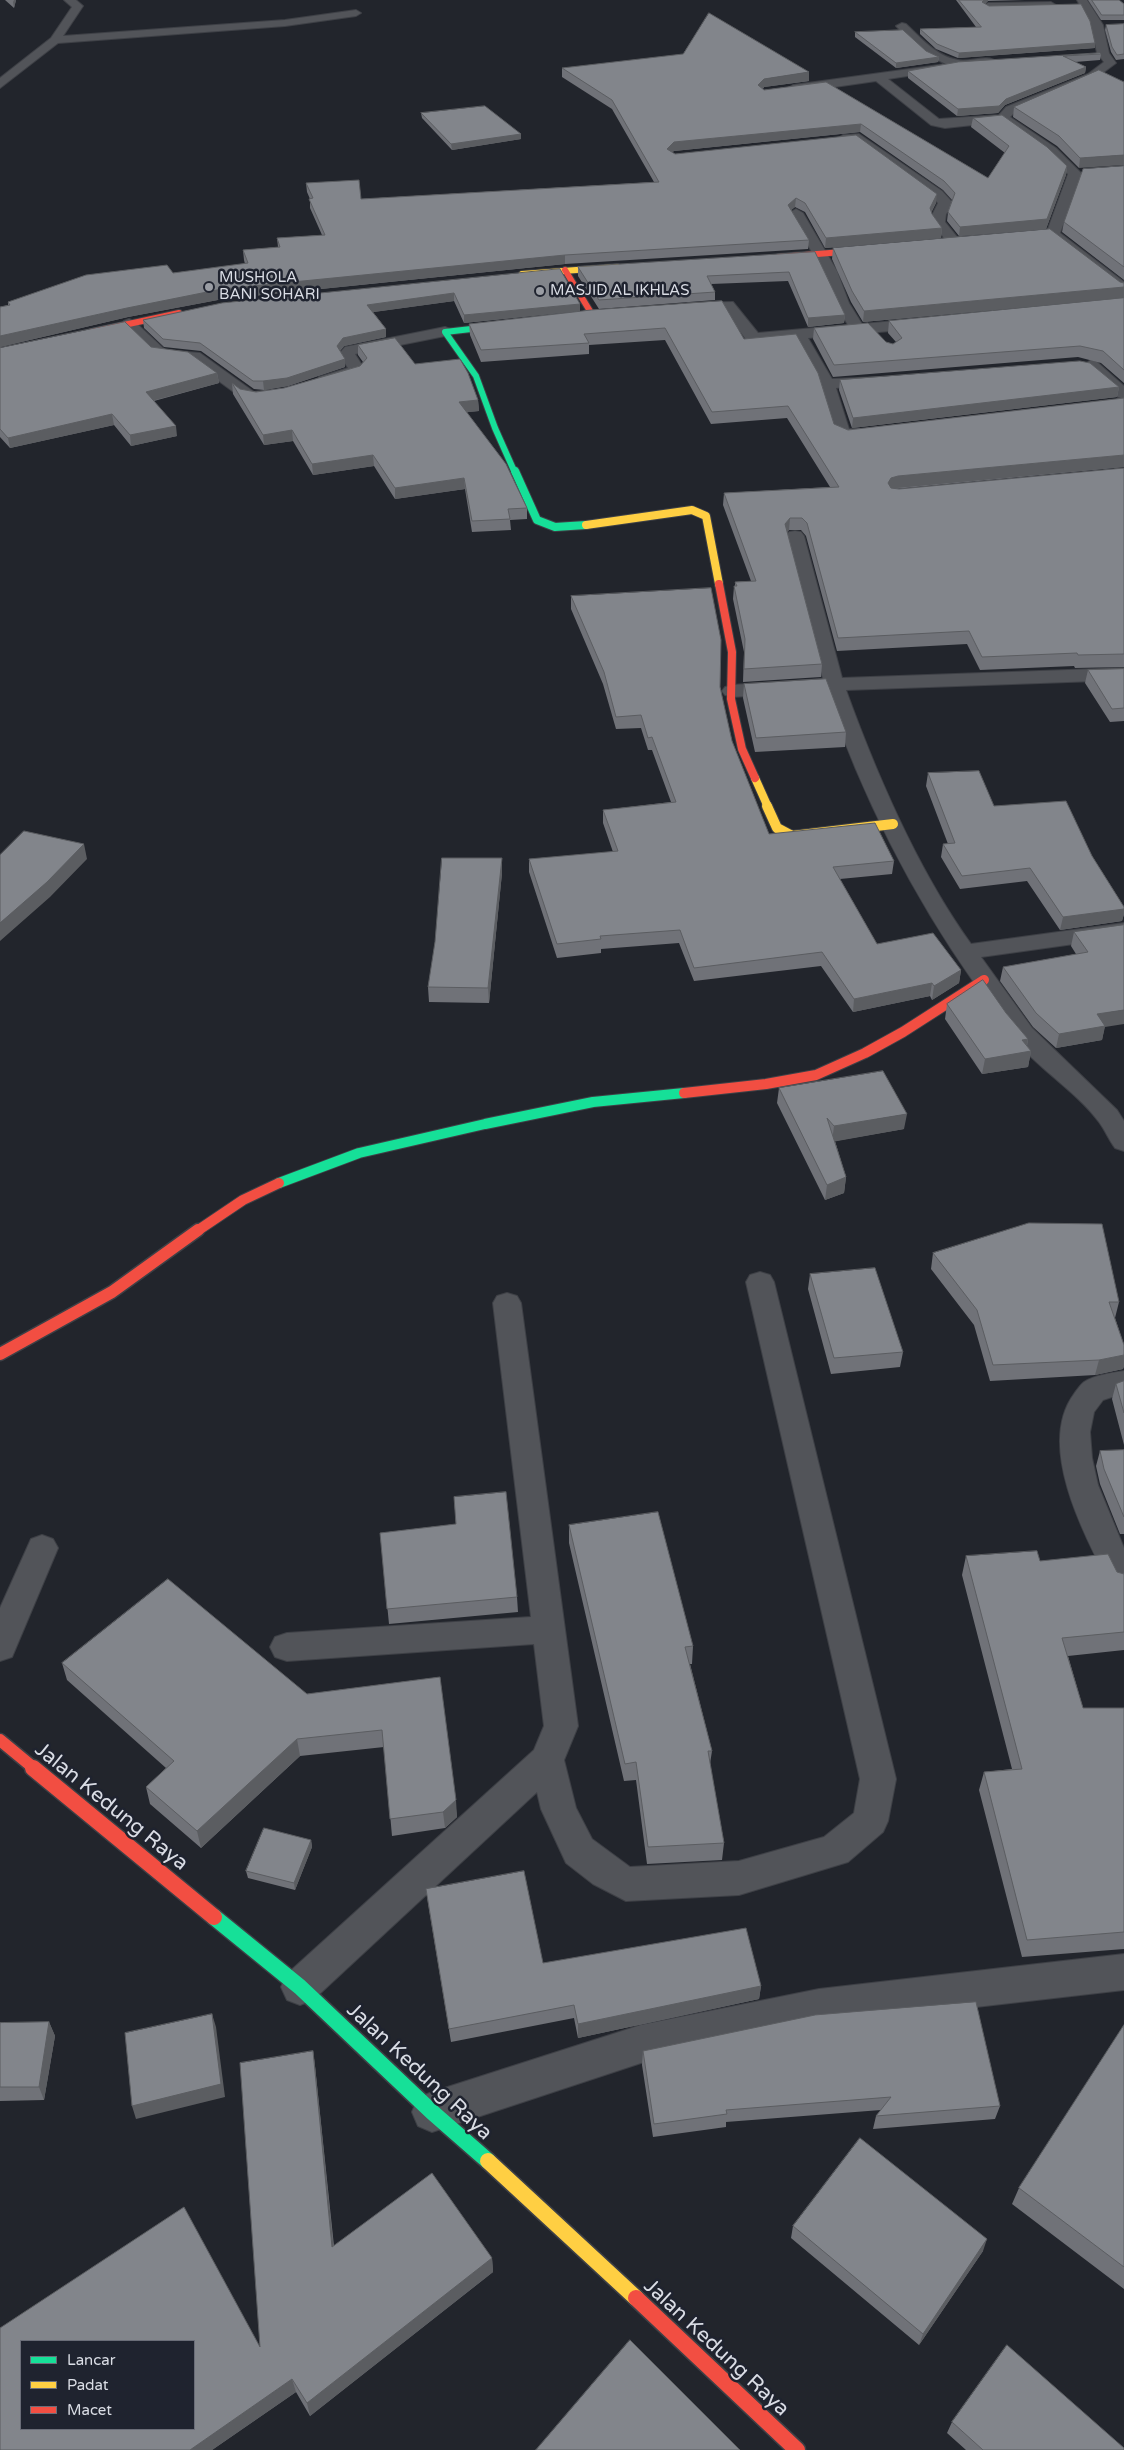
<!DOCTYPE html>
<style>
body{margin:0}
#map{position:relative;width:1124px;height:2450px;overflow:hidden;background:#22252c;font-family:"Varela Round",sans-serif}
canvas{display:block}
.legend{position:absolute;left:20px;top:2340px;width:175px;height:90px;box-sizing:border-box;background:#1f232f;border:1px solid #6a6d78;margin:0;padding:6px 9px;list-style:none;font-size:15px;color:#dadde5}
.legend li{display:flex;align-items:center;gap:10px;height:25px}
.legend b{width:25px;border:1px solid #6a6d78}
</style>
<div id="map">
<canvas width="1124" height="2450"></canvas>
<ul class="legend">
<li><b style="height:6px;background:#16e098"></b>Lancar</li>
<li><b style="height:6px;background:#ffcf43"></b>Padat</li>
<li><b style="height:6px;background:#f24e42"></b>Macet</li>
</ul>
</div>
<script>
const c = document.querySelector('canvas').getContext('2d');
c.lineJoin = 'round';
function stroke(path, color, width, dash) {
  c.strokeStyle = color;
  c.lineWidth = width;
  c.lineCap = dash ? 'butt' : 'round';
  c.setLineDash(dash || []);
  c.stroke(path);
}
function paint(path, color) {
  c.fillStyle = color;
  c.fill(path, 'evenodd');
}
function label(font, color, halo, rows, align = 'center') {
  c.font = font + ' "Varela Round",sans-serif';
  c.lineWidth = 5;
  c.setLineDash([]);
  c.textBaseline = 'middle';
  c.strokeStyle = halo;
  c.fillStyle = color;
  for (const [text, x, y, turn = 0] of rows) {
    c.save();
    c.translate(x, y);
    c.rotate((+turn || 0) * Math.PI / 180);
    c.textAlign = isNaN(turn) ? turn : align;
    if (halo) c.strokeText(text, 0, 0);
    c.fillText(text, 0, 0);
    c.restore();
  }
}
const street = new Path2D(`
 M64,0h12l7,6 -20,30 222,-16 71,-10 5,3 -5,3 -71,10 -227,17 -58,45v-10l51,-40 21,-31z
 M1077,0h10l16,25 6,28 7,10 -20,15 -82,35 -4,4 46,31 26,26 -22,59 64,49v11l-5,-1 -71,-55 -2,-3 22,-60 -21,-20 -46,-32 -56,6 -14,-3 -55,-44 -83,12 -6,-4 6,-4 153,-21 -19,-9 -29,-27 -2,-2 6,-3 4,1c15,14 30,32 52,36 11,3 30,-7 39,2 -8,7 -36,7 -46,4l-1,3 -4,1 -58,9 51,40 60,-4 7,-8 82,-33 16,-12 -7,-9 -6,-28z
 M1051,2l5,3 -1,2 -67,2 -5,-3 5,-3z
 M859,134l83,57 10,11 -1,6 -5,6 -1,8 17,21 -2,3h-10l-18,-24 -1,-5 7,-14 -6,-6 -76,-55 -13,1 -6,-4 6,-4z
 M796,209l7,4 34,58 12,32 13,21 64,-6 8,5 -8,5 -118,10 24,41 50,-2 2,3 -2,3 -46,5 13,41h29l2,4 -2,4 -25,3 -17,-3 -17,-53 -26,-45 -42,2 -6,-3 -21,-28 -36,1 -7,-4 7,-4 45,-1 25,31 90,-8 -13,-22 -12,-32 -34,-58z
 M129,319l5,2 31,29 35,3 54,39 15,-2 8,5 -2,3 -20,4 -13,-4 -52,-38 -34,-3 -32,-30 -3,-3 3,-3z
 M445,327l5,2 3,3 -3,3 -95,19 10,16 -2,3 -38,12 -8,-5 2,-3 29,-9 -9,-14 6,-7z
 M1091,360l6,2 27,24v13l-6,-2 -33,-29 -2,-3z
 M795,531l6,1 3,4 38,142 282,-10v12l-278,10c30,83 73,182 125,254l153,-21v14l-143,20 51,71 85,82 7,11v30l-9,-3c-6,-8 -10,-18 -16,-26 -22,-30 -59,-52 -84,-82 -15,-17 -27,-38 -40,-56 -64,-91 -113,-188 -149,-293l-94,6 -7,-2 -3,-4 3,-4 7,-2 91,-6 -37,-143 3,-4z
 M760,1272l10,3 4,7 122,497 -8,42 -5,11 -35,30 -109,33 -113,6 -33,-17 -27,-21 -25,-54 -4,-17 -224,208 -13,5 -13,-5 -6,-13 6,-13 247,-224 10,-24 -10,-82 -247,17 -12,-4 -5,-10 5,-10 12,-4 244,-16 -38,-314 4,-7 10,-3 10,3 4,7 57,423 -14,34 12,48 16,31 38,28 109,-6 85,-24 30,-24 6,-34 -114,-497 4,-7z
 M1124,1371v22l-21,7 -9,12 -4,20 2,26 6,27 26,63v46l-11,-4c-26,-50 -78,-143 -39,-196 3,-4 6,-9 10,-12 11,-7 27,-9 40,-11z
 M42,1535l11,4 5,9 -46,109 -12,4v-53l31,-69z
 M1124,1954v36l-305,35 -178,38 -209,69 -14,-6 -6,-14 6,-14 14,-6 209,-67 178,-36z`);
const fastFar3 = new Path2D(`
 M506,325l-61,7 31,44 19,52 20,45`);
const fastFar2 = new Path2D(`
 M515,471l22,49 18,7 31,-2`);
const fastFar1 = new Path2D(`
 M279,1183l80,-30 126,-29 108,-22 91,-9`);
const fast = new Path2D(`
 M214,1917l86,70 132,125 56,49`);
const slowFar3 = new Path2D(`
 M522,274l95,-7`);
const slowFar2 = new Path2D(`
 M586,525l106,-15 14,6 13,68
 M755,778l13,29`);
const slowFar1 = new Path2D(`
 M767,806l10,22 15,8 101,-12`);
const slow = new Path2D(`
 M488,2161l148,137`);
const jamFar4 = new Path2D(`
 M779,257l89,-7
 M562,319l31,-3 -28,-46
 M92,332l87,-19`);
const jamFar3 = new Path2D(`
 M719,584l13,68 -1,47 11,50 13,29`);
const jamFar2 = new Path2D(`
 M684,1093l82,-9 50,-9 49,-22 38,-21 81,-52
 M197,1231l46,-31 36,-17`);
const jamFar1 = new Path2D(`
 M0,1354l112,-62 86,-62
 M0,1740l35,29`);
const jam = new Path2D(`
 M33,1768l181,149
 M636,2298l161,152`);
const wall = new Path2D(`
 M5,0h11l-2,8z
 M956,0h69l-37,1 -3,3 4,2 106,37v5l-137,10 -22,-9 -16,-15v-5l56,-2z
 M1088,0h31l5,4v16h-23z
 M1124,24v35l-8,1 -5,-8 -6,-22 1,-5z
 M855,32l84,25 -1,5 -42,6 -41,-31z
 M1100,53l1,1 -1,6 -25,2 11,5 -1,6 -80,32 -7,8 -41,3 -49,-38v-7z
 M562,68l247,13 -45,6 -1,2 1,1 62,-8 162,96 17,-25 -34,-26 2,-9 94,48 -1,9 -20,54 -87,7 -12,-15 1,-9 4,-12 -9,-10 -83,-58 -186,19 -2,1 3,2 261,49 -5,10 11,15 -1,10 -116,10 -20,-36 -10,-5 -4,3 18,30 -1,9 -243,15 -342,35 -95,18 -128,30v-40l8,-2v-3l165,-29 72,-9 -1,-4 -1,-10 35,-3 -1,-9 45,-3 -12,-27v-9l-3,-7 -1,-9 55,16 293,-17 -42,-73 -50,-32z
 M1124,82l-45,86 -22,-22 -44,-29 1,-10z
 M421,113l100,21v5l-69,11 -30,-32z
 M1124,166v114l-62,-48 2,-10z
 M833,248l291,35v15l-261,24 -12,-20 -19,-43z
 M815,252l30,63 -1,8 -36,4 -20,-46 -77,3 4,8v8l-116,9 -21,-33v-9z
 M560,269l20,35v7l-116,12 -10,-22 -81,11 13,17v8l-42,9 -4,5 5,8v8l-57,19 -24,4 -10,-1 -53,-38 -37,-4 -20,-19 -1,-8z
 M1124,298v85l-23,-20 -23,-6 -245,20 -20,-38 1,-11 72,14 7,2 3,-2 -8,-9 1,-12z
 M591,310l153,29 90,85 14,6 276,-32v69l-229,22h4l225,-21v199l-49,1 -1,-2 -94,4 -13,-26 -130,7 -31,-115 -5,-6h-12l-2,2 35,132 -1,13 -78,5 1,-30 -11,-53 1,-13h1v-4l16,-1 -28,-76 1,-12 106,-6 -43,-69 -76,6 -46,-84 -76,5v9l-108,8 -11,-27 -1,-11z
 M358,345l57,19 63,36 1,11 -12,1 60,96v11l-17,1 1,10 -39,2 -7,-43 -70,10 -21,-33 -61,9 -20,-34 -29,4 -31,-51 -1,-11 8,6 16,3 28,-4 76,-22 3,-4 -5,-7z
 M151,347l66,26 2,10 -65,18 23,35 -46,10 -17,-21 -104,23 -10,-11v-89z
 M840,380l279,7 -2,10 -265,31 -13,-38z
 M571,596l149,91 12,54 37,93 125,27 -2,13 -52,5 37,65 84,26 -2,13 -27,17 -2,-4 -77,16 -32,-46 -127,15 -15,-38 -78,6v4l-44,5 -28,-86v-13l84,-7 -10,-29v-13l68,-8 -19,-52h-4l-7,-22 -25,1 -13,-45 -32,-75z
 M1124,669v52l-14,1 -25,-39 3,-13z
 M744,684l102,48 -1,15 -90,5 -12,-54z
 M928,773l66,33 98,50 32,51v7l-2,7 -62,9 -33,-49 -67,8 -19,-32 2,-13h5l-22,-58z
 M502,858v15l-13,130 -60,-1 -1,-15z
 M1124,925l-22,115 -46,8 -23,-21 -33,-46 3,-14 73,-13 -5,-8 3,-14z
 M947,1004l59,9 22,26 -1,7 4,5 -3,16 -46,7 -37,-55z
 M779,1088l125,41 -69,12 11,36 -2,16 -19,7 -48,-97z
 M933,1253l186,49 -4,16 9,27v21l-1,3 -28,6 -105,6 -16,-56 -43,-56z
 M810,1274l93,78 -3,15 -69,7 -23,-85z
 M1124,1381v64l-12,-46 4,-15z
 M1124,1450v84h-4l-20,-50 -4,-18 4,-15z
 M454,1497l63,100 1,15 -129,12 -9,-91 76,-9z
 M569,1525l124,121 -1,18h-2l22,87 -2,13 14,79 -2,17 -75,4 -11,-84 -12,1 -55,-238z
 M966,1556l74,5 77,11 7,2v76l-56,6 15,52h41v241l-102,8 -43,-167 5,-18 28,-3 -50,-194z
 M62,1663l245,31 133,-17 17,140 -12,11 -53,8 -8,-89 -84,9 -99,92 -51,-44 -4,-17 20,-19 -99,-88z
 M311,1840l1,7 -17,43 -47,-12 -2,-7z
 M426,1889l117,74 218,23 -2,13 -181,39 -4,-20 -123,24 -23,-139z
 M49,2022l6,14 -11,64 -44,1v-78z
 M1124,2025v264l-112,-85 7,-16z
 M313,2051l2,15 19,180 158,12 1,14 -183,144 -14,-24 -84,58h-212l260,-103z
 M643,2051l357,55 -5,13 -122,10 3,-13 5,-6 -155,12v5l-73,10 -11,-72z
 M793,2226l190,25 -64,94 -128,-107z
 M952,2422l172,28h-158l-19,-17z`);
const shadedWall = new Path2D(`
 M14,0h2l-2,8 -1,-6z
 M984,0h4v1l-7,6 1,-5z
 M1095,43v5l-137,10 1,-5z
 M939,57l-1,5 -42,6v-5z
 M1086,67l-1,6 -80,32 -7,8 -41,3 1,-7 48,-10z
 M809,72v9l-45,6 -7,7 1,-9 6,-6z
 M861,124l-1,8 -186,19 -8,7 1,-9 7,-7z
 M521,134v5l-69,11 -1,-6z
 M1124,155v10l-45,3 1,-10z
 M1067,166l-1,9 -20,54 -87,7 1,-9z
 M937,194l-1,9 -7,14 1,-9z
 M796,198l-1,9 -8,7 1,-9z
 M942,228l-1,10 -116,10 1,-10z
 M565,255v9l-342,35 -95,18 -128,30v-11l127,-28 95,-19z
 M1124,287v11l-261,24 1,-11z
 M454,293v8l-87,12v-8z
 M580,304v7l-116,12v-8z
 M845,315l-1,8 -36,4v-9z
 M386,329v8l-42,9 -7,8v-8l6,-8z
 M345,359v8l-57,19 -24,4 -1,-9z
 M217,373l2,10 -71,19 -2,-10z
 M1119,387l-2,10 -265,31 1,-10z
 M478,400l1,11 -19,2 -1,-11z
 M112,414l2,11 -104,23 -2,-10z
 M176,426l1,10 -46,10 -1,-11z
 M292,430l1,11 -29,4 -1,-10z
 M373,455l1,11 -61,9 -1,-11z
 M1124,455v12l-227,21 -7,2 -2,-7 3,-5 7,-2z
 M464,478l1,11 -70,10v-11z
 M790,518l-1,12 -5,6 1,-12z
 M84,844l3,15 -37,38 -50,44v-18z
 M502,858v15l-13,130 -1,-15z
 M1124,909v5l-2,7 -62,9 3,-13z
 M961,970l-2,13 -27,17 2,-14z
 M932,983l-2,13 -77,16 1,-13z
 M1124,1010v14l-19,3 -3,13 -46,8 3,-14 38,-20z
 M1028,1039l-3,13 6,-1 -3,16 -46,7 3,-15 37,-19z
 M907,1114l-3,15 -72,13 2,-16z
 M846,1177l-2,16 -19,7 2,-15z
 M1124,1355v11l-1,3 -28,6 4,-15z
 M297,1739l3,17 -99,92 -4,-17z
 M456,1800l1,17 -12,11 -2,-16z
 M311,1840l1,7 -17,43 -1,-7z
 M761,1986l-2,13 -181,39v-14z
 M212,2014l4,13 9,70 -89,22 -4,-13z
 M49,2022l6,14 -11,64 -5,-13z
 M313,2051l2,15 20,195 -3,-14z
 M987,2239l-4,12 -64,94 4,-11z
 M492,2258l1,14 -183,144 -3,-13z
 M292,2379l4,13 -84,58h-22z`);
const building = new Path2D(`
 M959,0h25l-2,2 7,4 92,-2 9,17 5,22 -136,10 -22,-9 -17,-15 61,-2z
 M1092,0h27l5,4v11h-22z
 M709,13l100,59 -45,7 -6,6 6,5 62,-8 162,96 21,-32 -36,-28 29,-3 45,32 20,19 -20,53 -87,8 -12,-15 7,-19 -11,-12 -83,-57 -187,18 -7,7 8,5 181,-19 81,59 -7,14 2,6 10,14 -116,10 -21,-35 -9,-5 -8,7 21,35 -244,15 -343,34 -95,19 -127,28v-29l10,-2 -2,-3 78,-27 81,-10 6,8 75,-10 -5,-13 37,-3 -3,-9 48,-3 -16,-36 4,-1 -7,-15 53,-3 2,19 298,-17 -47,-82 -50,-32 121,-14z
 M1124,24v30l-7,1 -5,-8 -6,-22z
 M903,30l23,21 13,6 -43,6 -41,-31z
 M1100,53l1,1 -38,2 23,11 -80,32 -7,7 -41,3 -50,-38 50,-9z
 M1099,70l25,12v73l-44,3 -21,-22 -45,-29z
 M485,106l36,28 -70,10 -30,-31z
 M1124,166v101l-60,-45 19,-53z
 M1050,229l70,53 4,1v4l-260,24 -12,-20 -19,-43z
 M815,252l30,63 -37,3 -19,-46 -82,4 8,16 -116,8 -21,-33z
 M560,269l20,35 -116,11 -10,-22 -87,12 19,24 -43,9 -6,8 8,13 -58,19 -24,3h-10l-53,-38 -37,-4 -20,-19 79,-17z
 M1124,298v72l-21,-19 -23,-5 -246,19 -20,-37 54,-5 18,19 7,2 9,-6 -13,-17z
 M722,301l22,38 52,-5 22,39 16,51 14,6 276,-32v57l-226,21 -7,2 -3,5 3,5 8,1 225,-21v186l-46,1 -1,-2 -95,4 -13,-26 -131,7 -31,-115 -5,-5h-12l-5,6 37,140 -78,5 1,-30 -11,-53h3l-2,-4 21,-1 -32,-88 115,-6 -51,-81 -76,6 -47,-84 -81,6 5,9 -108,7 -12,-26 122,-14z
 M125,322l26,25 37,5 29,21 -71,19 30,34 -46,9 -18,-21 -104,24 -8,-9v-81z
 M395,338l20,26 45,-5 8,14 10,27 -19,2 47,62 21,44 -19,1 2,10 -38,2 -8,-43 -69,10 -22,-33 -61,9 -20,-34 -29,5 -31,-52 8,6 16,3 28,-4 76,-22 7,-8 -9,-13z
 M1080,361l10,2 29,24 -266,31 -13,-38z
 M711,588l10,52 -1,47 12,54 37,93 106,-11 19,38 -61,6 44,77 56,-11 28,37 -27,16 -2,-3 -78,16 -32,-47 -128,16 -14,-38 -80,6 1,3 -44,5 -28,-85 89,-8 -15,-41 73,-8 -24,-65 -4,1 -7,-23 -25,2 -12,-45 -33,-76z
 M1124,669v39l-12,1 -24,-39z
 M826,679l20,53 -90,6 -12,-54z
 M979,771l15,35 72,-5 26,55 32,51v2l-61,8 -33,-49 -68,8 -19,-32 12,-1 -27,-70z
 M24,831l60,13 -37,38 -47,41v-68z
 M442,858h60l-14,130 -60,-1 7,-45z
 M1124,925v85l-27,4 8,12 -46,8 -23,-21 -33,-46 85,-15 -14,-20z
 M983,980l23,33 22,26 -6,1 9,11 -46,8 -38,-55z
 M883,1071l24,43 -73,12 -7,-8 19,59 -19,8 -48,-97z
 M1029,1223l73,1 17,78h-10l15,43v10l-25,5 -106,5 -16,-55 -44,-57z
 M875,1268l28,84 -69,6 -24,-84z
 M1124,1381v32l-8,-29z
 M1124,1450v67l-20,-48 -4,-18z
 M506,1492l11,105 -130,12 -7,-76 76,-9 -2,-27z
 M658,1512l35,134 -8,1 27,104h-4l16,92 -76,4 -12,-85 -11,2 -56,-239z
 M1037,1551l3,10 68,-7 9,18 7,2v58l-62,6 21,70h41v224l-97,8 -43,-168 38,-3 -56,-213z
 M168,1579l139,115 133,-17 16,123 -13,12 -53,7 -8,-89 -85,9 -100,92 -51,-44 28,-26 -112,-98z
 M264,1828l47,12 -17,43 -48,-12z
 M524,1871l19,92 203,-35 15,58 -183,38 -4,-19 -125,24 -23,-140z
 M976,2002l24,104 -124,10 15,-19 -165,13 1,4 -73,10 -11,-73 172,-36z
 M212,2014l9,70 -89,22 -7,-73z
 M49,2022l-10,65h-39v-64z
 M1124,2025v242l-105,-79z
 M313,2051l19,196 100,-74 60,85 -185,145 -15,-24 -102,71h-190v-122l184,-121 76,140 -20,-284zM21,2341h173v88h-173z
 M860,2138l127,101 -64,95 -130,-108z
 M630,2340l110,110h-204z
 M1007,2345l117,103v2h-141l-31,-28z`);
const markers = [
 [209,287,5,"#9a9da4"],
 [540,291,5,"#9a9da4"]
];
const farPoinames = [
 ["MUSHOLA",219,278],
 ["BANI SOHARI",219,295],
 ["MASJID AL IKHLAS",550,291]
];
const nearStreetnames = [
 ["Jalan Kedung Raya",111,1807,39],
 ["Jalan Kedung Raya",419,2072,43],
 ["Jalan Kedung Raya",716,2348,43]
];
stroke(street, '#3e4046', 2);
stroke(fastFar3, '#3e4046', 8);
stroke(fastFar2, '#3e4046', 10);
stroke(fastFar1, '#3e4046', 12);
stroke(fast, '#3e4046', 19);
stroke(slowFar3, '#3e4046', 8);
stroke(slowFar2, '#3e4046', 10);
stroke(slowFar1, '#3e4046', 12);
stroke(slow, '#3e4046', 19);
stroke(jamFar4, '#3e4046', 8);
stroke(jamFar3, '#3e4046', 10);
stroke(jamFar2, '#3e4046', 12);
stroke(jamFar1, '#3e4046', 15);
stroke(jam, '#3e4046', 19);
paint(street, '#525459');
stroke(fastFar3, '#16e098', 6);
stroke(fastFar2, '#16e098', 8);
stroke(fastFar1, '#16e098', 10);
stroke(fast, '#16e098', 16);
stroke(slowFar3, '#ffcf43', 6);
stroke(slowFar2, '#ffcf43', 8);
stroke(slowFar1, '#ffcf43', 10);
stroke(slow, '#ffcf43', 16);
stroke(jamFar4, '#f24e42', 6);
stroke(jamFar3, '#f24e42', 8);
stroke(jamFar2, '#f24e42', 10);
stroke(jamFar1, '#f24e42', 12);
stroke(jam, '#f24e42', 16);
paint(wall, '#707278');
paint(shadedWall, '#5b5d61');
paint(building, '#82858b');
stroke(building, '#5b5d61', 1);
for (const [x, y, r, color] of markers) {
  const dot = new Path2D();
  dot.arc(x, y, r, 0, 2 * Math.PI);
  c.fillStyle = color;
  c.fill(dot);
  stroke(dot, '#1f232f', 2);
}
label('15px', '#dadde5', '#1f232f', farPoinames, 'left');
label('21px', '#dadde5', '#1f232f', nearStreetnames);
</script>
